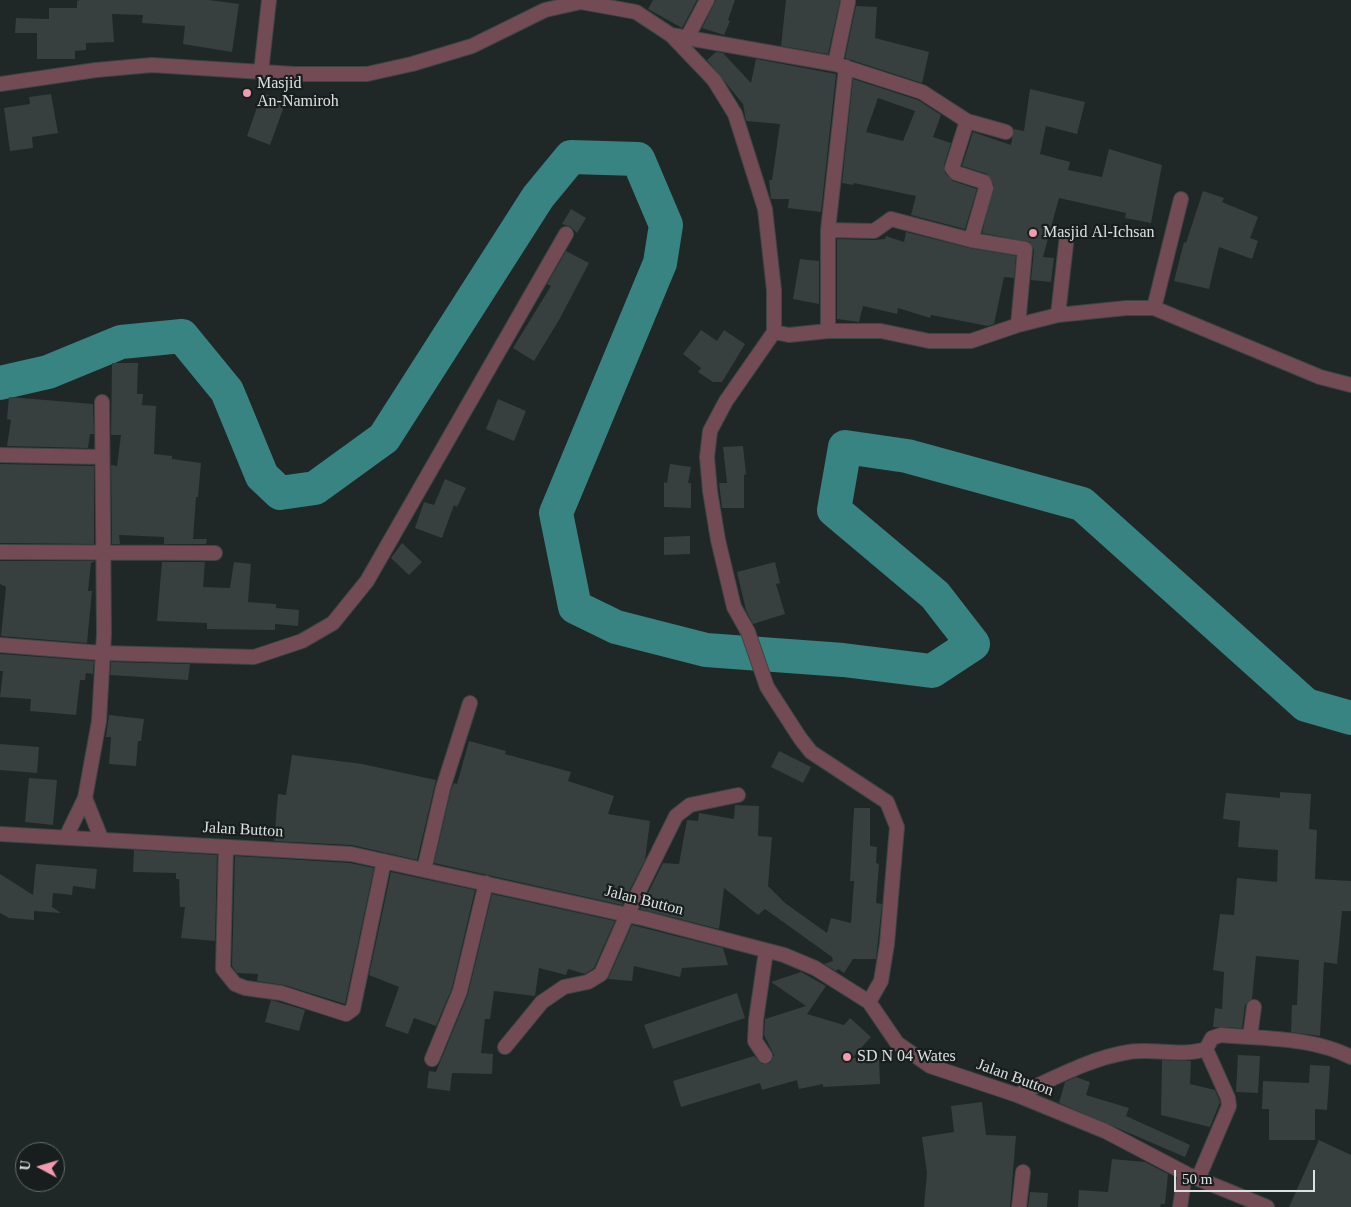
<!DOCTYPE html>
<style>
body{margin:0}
#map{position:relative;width:1351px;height:1207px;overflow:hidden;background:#202727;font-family:Georgia,serif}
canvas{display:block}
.north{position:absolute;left:15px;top:1142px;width:50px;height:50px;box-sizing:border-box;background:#171e1d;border:1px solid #666c6b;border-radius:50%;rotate:276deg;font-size:14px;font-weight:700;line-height:20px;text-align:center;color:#dce0e0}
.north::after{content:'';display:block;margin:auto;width:18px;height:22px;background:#f29ab0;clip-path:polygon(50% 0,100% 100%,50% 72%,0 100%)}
.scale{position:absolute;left:1174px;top:1170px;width:141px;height:22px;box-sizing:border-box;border:2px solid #dce0e0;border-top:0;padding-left:6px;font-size:15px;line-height:18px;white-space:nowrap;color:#dce0e0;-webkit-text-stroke:4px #171e1d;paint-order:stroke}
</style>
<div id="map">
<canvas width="1351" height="1207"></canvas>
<div class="north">U</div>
<div class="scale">50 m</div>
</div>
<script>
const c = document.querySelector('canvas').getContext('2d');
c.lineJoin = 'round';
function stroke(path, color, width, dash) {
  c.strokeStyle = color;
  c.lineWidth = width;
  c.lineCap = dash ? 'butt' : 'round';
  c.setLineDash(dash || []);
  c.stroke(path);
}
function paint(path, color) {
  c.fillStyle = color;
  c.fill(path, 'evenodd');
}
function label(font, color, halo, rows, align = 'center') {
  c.font = font + ' Georgia,serif';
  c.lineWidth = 4.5;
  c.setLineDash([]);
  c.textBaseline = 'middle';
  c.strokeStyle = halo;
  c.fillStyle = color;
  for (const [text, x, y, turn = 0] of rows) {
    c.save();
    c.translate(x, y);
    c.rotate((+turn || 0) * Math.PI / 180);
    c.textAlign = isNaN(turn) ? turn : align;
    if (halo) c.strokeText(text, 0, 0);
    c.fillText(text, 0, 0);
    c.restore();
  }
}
const river = new Path2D(`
 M0,383l48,-11 73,-30 61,-6 45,55 35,85 18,17 35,-5 69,-50 154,-241 33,-40 67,2 28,66 -6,38 -104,250 19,94 41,20 90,23 137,10 89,11 41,-27 -38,-49 -101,-85 11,-63 62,9 175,48 224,201 45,13`);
const building = new Path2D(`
 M80,0h129l30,4 -7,48 -49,-8 2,-18 -43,-3 1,-8 -31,-1 2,28 -28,1v7l-11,1v8h-38v-26h-22l1,-15 33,1v-11h28v-7z
 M653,0h44l-15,28 -34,-19z
 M716,0h19l-7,20 2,1 -6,14 -22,-7z
 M786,0h54l-12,54 -47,-8z
 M856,6l21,1 -2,31 54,14 -7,31 -77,-25z
 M716,52l7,1 28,30 5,-24 80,15 -15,138 -33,-4 1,-9h-18l-2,-19h3l8,-56 -34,-3 -3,-17 -36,-44z
 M853,79l65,21 -1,4 1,-4 23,15 -8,22 18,6 -7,22 1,8 8,8 24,8 -12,40 -54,-14 5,-19 -62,-13 -1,2 -11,-2zM878,98l37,13 -12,30 -37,-9z
 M1030,89l55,13 -8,32 -31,-8 -6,28 30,8 -2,8 34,7 7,-28 53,16 -11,58 -26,-5 1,-5 -67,-15 -16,59 11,1 -3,24 -20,-2 3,-30 -4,-8 -48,-9 12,-48 -7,-11 -25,-8 11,-34 38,13 3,-16 10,2z
 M262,93l24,8 -16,44 -23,-9z
 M51,94l7,39 -26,4 1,11 -23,3 -6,-43 26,-4 -1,-7z
 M1203,191l21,7 -2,4 36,15 -8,21 8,3 -6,18 -33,-12 -10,42 -35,-8 10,-39 2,1z
 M571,209l15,9 -9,15 -6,-6 -9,-3z
 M906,232l63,16 47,8 -2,22 -10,-1 -10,47 -6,2 -57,-11 -1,3 -32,-10 -1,6 -34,-8 -4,16 -22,-3v-80l37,1 11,-1 1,-3 18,6z
 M566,251l23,12 -30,57 -25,41 -21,-13 38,-62 -4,-2z
 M800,259l19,2v43l-26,-5z
 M701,330l16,11 7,-11 21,14 -23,38h-9l-15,-10 3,-4 -18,-14z
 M112,363h26l-1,31h6l-1,11 14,1 -2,48 18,2v3l29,4 -3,34h-2l-3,42h14l-1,5h-42v-7l-45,-2 1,9h-8l-1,-79 6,1 4,-31h-10z
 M9,397l84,7 1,30h-4l-2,14 -81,-2 4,-26 -4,-1z
 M498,399l28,12 -12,30 -28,-12z
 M743,446l3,28 -2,1v33h-22l-3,-25h8l-4,-36z
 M0,464l94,2v78l-94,-1z
 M670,464l21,3 -3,16h3v25l-27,-1v-25l3,1z
 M445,479l21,9 -9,19 -3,-2 -12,33 -27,-10 9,-26 10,3z
 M690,536v18l-26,1v-18z
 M402,543l20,19 -13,13 -18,-17z
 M0,561h95l-4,2 -3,28h4l-5,52 -86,-7 5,-49 -6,-3z
 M162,562h43l-2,25 27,1 4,-26 17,2 -3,38 28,2v4l23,2 -1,16 -23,-2v6l-68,-1v-6l-50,-2z
 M775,562l5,21 -4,1 9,30 -32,10 -7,-14 -9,-38z
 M0,654l94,7 -1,13 -7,-1 -1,7h-5l-4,35 -46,-4 1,-12 -31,-2 3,-26h-3z
 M111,662l79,2 -2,16 -78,-5z
 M109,715l35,4 -3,22h-3l-2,25 -27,-2 2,-27h-5z
 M469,741l37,10 -1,3 66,18 -3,9 46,15 -6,18 42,7 -5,39 -23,45 -188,-42 17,-73 3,-7 3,1z
 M0,744l39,3 -2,26 -37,-3z
 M779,751l32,16 -8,16 -32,-16z
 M292,755l70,9 74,16 -19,80 -65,-15 -78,-4 4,-47 8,1z
 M29,778l28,2 -4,45 -28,-3z
 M1280,792l31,2 -2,35 8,1 -2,49 36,2v30h-9l-5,53 -13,-2 -4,74 -29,-4 1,-27h5l2,-45 -43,-4 -4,43 -7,6 -3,23 -29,-1 2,-19 7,1 2,-37 -11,-2 7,-56 14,1 3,-37 40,4 1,-32 -40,-3 2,-26 -17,-2 3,-26 54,5z
 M735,805l24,1 -1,30 14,1 -4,49 17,17 42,30 4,-15 20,5 3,-42h-4l4,-73h16v38l7,1 -1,16 3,1 -3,39 6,1 -6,55h-23l-9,14 -6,-4 -2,2 -12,-7 9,-3 -1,-4 -67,-48 -7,6 -34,-27 -5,41 -79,-20 23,-46 16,1 8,-44 11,1 1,-8 35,6z
 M134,850l83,5 -2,86 -34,-3 4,-31h-5l-1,-28h-3v-6l-43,-1z
 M235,856l115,7 24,5 -29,136 -61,-19 -27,-4 1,-7 -21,-1 -5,-7z
 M36,864l61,5 -2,20 -22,-3 -1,9 -19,-2 -1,14 9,6 -27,-2v9l-25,-2 -9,-5v-39l33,21z
 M391,872l84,18 -23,98 -16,38 -22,-8 -6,16 -23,-8 14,-39 -30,-12z
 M492,894l123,27 -21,47 -9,6 -17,-5 -2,6 -27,-7 -4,28 -41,-5 -4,28h-5l-4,34 12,1 -1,20 -40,-1 -2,18 -23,-3 2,-17 7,1 32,-78z
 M632,925l91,23 5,17 -46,3 -2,9 -46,-11 -2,15 -24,-2z
 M801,972l25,14 -19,28 37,11 6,-7 21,19 -19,21 27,-1 1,27 -57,3v-3l-24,5 -2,-9 -35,10 -2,-7 -79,24 -8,-26 81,-25 8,8 8,-1 4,-8 -10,-20 1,-16 41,-13 -35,-24z
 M737,993l8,25 -92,31 -9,-24z
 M271,1000l34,10 -6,21 -34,-9z
 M1238,1055l22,1 -2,37 -22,-1z
 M1162,1060l29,1 -1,23 25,6 5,12 -10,25 -49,-12z
 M1310,1065l20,1 -3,44 -12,-1v31h-46v-31h-7l1,-28 46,2z
 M1076,1077l14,5 -4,13 43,13 -3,8 64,29 -5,12 -126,-54 6,-21z
 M982,1102l4,33 30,1 -6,71h-86l3,-34 -5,-36 32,-5 -3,-26z
 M1319,1140l32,15v52h-62z
 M1112,1159l33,3 23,12 -3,30h-4l-1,3h-82l1,-17 29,2z
 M1030,1192l18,1 -1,14h-19z`);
const minor = new Path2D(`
 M848,2l-13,62 87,28 45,29 -15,47 4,5 28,9 2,6 -15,52
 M671,35l164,29
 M687,38l20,-38
 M261,72l8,-72
 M0,84l96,-14 56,-5 142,9h73l45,-10 60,-18 73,-36 36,-8 55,10 35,23 43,45 21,34 30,95 9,81v42
 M967,121l39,11
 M828,230l46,1 17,-12 80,21 54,9 -7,76
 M1154,308l27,-109
 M1058,315l9,-80
 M828,331v-101l18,-163
 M0,455l102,2
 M0,552l215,1
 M0,645l102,8 152,4 48,-16 31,-18 34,-42 199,-347
 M85,798l16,40
 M0,834l351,20 295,65 138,36 31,13 54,34 28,41 33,23 87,29 88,36 80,42 -5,34
 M66,837l19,-39 14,-77 5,-87 -2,-232
 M226,847l-3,122 12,15 10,4 36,5 65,21 7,-5 31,-148
 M424,870l19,-82 27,-85
 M869,1002l12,-21 6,-37 10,-117 -10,-25 -76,-50 -11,-14 -33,-51 -19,-55 -14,-25 -16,-67 -8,-49 -3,-34 3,-26 16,-30 48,-69 15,3 39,-4h53l48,10h42l47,-16 40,-10 68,-7h28l166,69 31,8
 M1250,1037l4,-30
 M505,1047l37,-45 22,-15 24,-5 13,-8 26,-59 49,-99 14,-11 48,-10
 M765,1056l-10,-15 1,-21 10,-69
 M432,1059l28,-68 26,-108
 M1017,1095c36,-16 73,-37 112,-43 25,-4 53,5 77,-3
 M1189,1175l78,32
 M1198,1179l31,-73 -1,-8 -22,-49 6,-11 9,-3c45,4 90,2 130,22
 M1019,1207l4,-35`);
const markers = [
 [247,93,5,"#f29ab0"],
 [1033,233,5,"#f29ab0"],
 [847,1057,5,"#f29ab0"]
];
const poiNames = [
 ["Masjid",257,84],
 ["An-Namiroh",257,102],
 ["Masjid Al-Ichsan",1043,233],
 ["SD N 04 Wates",857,1057]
];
const streetNames = [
 ["Jalan Button",243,830,3],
 ["Jalan Button",644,901,14],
 ["Jalan Button",1015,1078,20]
];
stroke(river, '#378483', 34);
paint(building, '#383f3f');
stroke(minor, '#3e4545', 16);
stroke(minor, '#734b55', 14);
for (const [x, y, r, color] of markers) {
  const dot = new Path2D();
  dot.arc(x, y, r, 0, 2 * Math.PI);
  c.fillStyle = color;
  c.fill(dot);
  stroke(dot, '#171e1d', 2);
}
label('16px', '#dce0e0', '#171e1d', poiNames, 'left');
label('16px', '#dce0e0', '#171e1d', streetNames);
</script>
